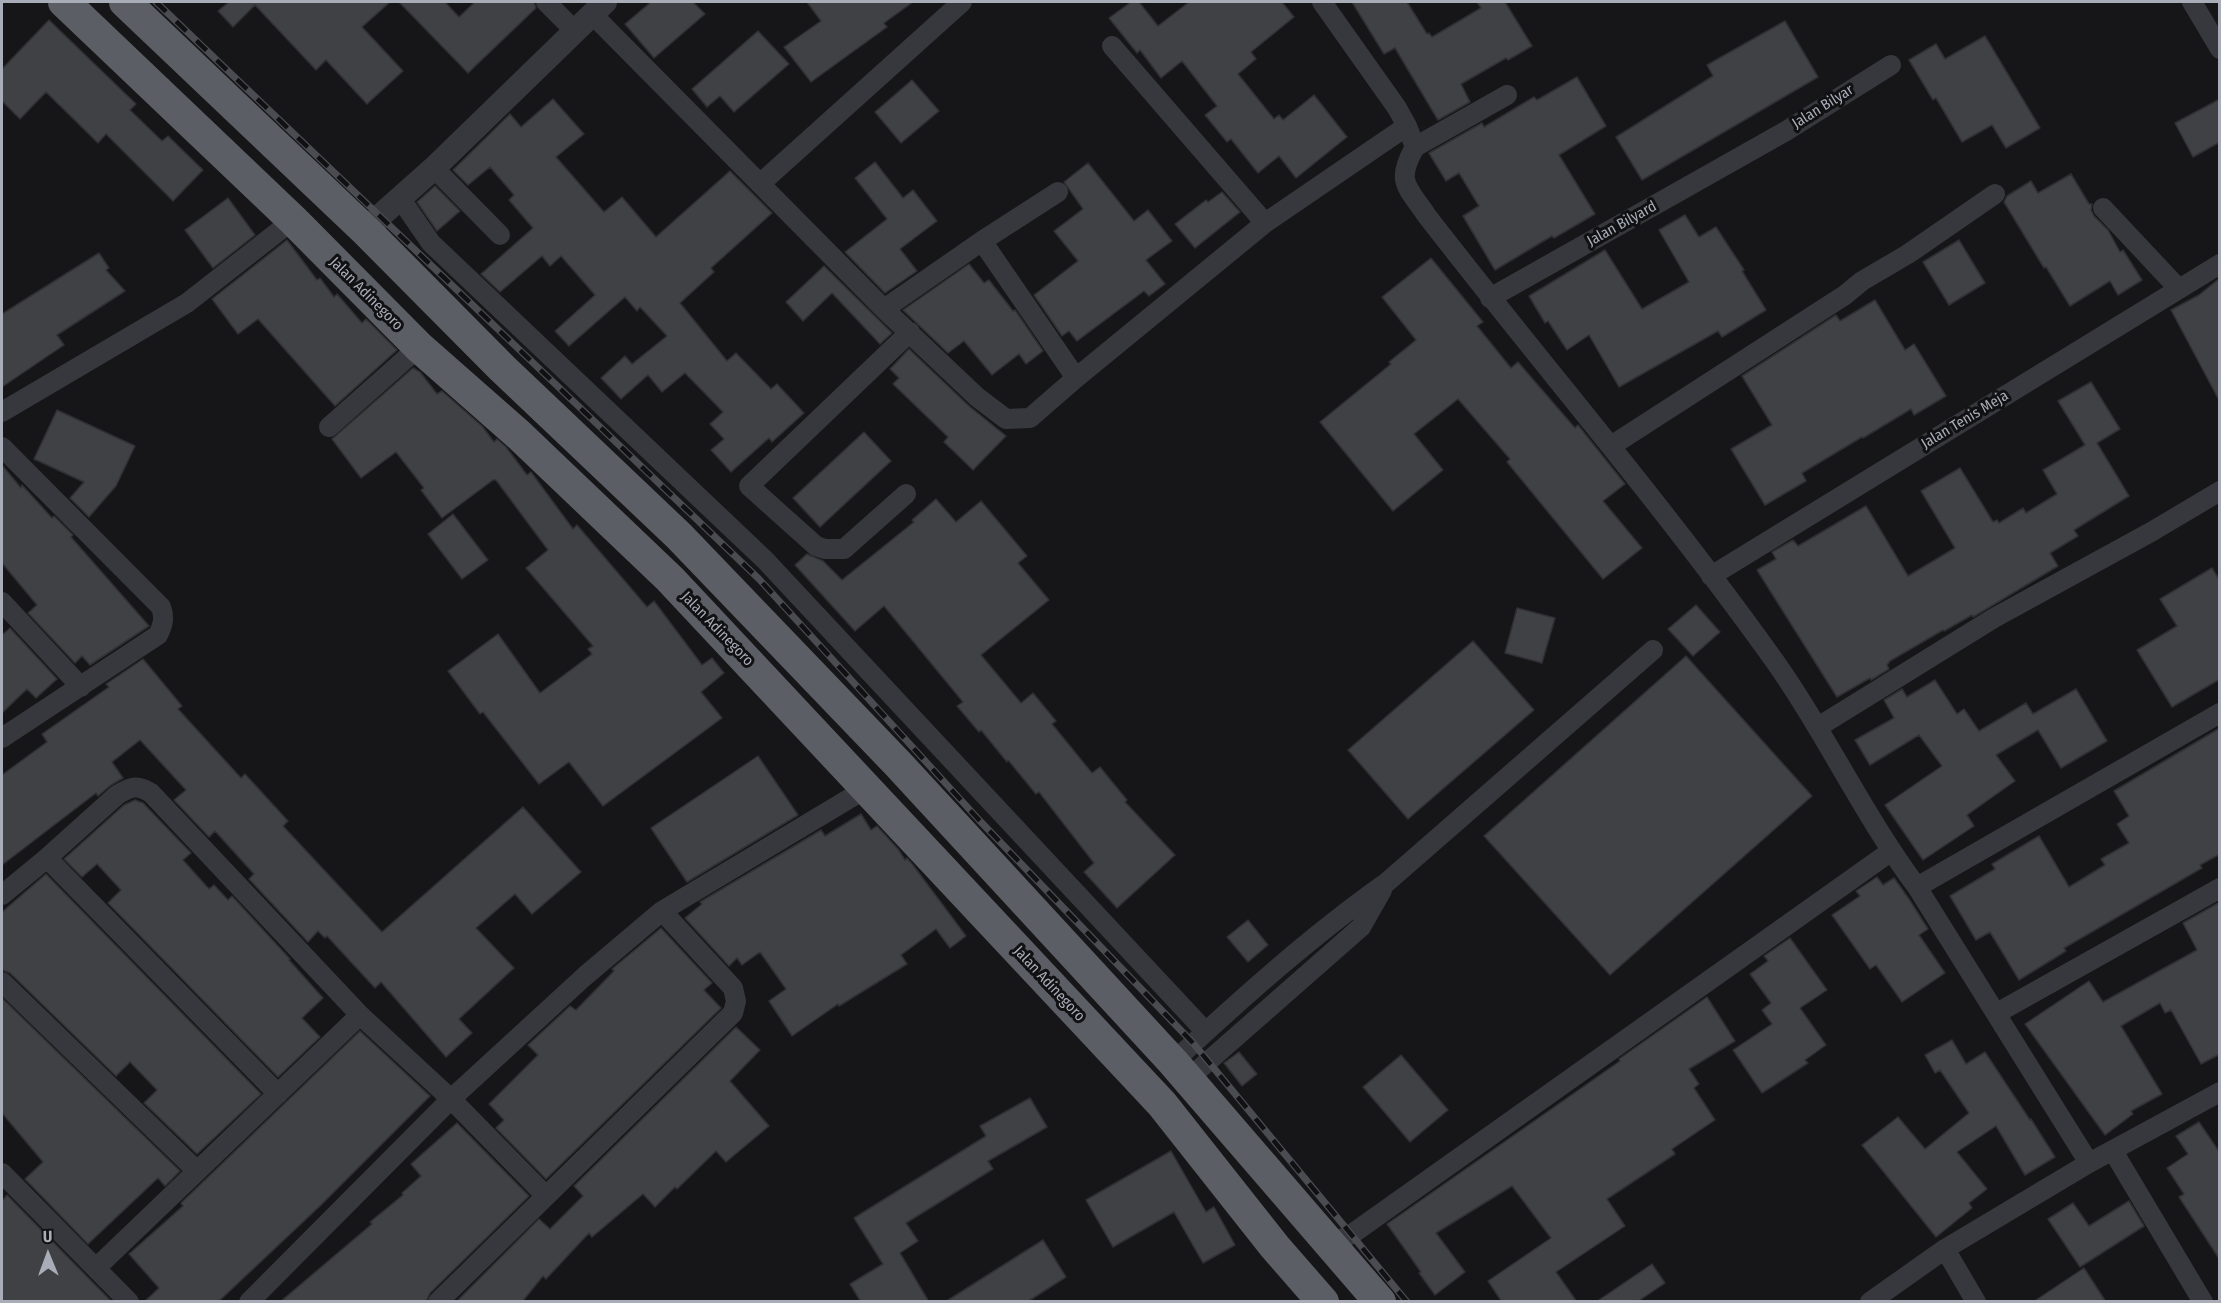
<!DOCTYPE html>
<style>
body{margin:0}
#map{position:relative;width:2221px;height:1303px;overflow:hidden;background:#161618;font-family:"Fira Sans Condensed",sans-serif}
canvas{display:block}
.frame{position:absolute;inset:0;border:3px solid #a8adb8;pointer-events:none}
.north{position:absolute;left:18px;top:1225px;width:60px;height:60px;-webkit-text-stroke:4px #111113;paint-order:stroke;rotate:359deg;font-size:16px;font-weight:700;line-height:24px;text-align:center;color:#a8adb8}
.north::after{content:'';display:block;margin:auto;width:21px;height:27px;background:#a8adb8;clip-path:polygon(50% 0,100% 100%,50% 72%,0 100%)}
</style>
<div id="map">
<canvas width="2221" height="1303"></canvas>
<div class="frame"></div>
<div class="north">U</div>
</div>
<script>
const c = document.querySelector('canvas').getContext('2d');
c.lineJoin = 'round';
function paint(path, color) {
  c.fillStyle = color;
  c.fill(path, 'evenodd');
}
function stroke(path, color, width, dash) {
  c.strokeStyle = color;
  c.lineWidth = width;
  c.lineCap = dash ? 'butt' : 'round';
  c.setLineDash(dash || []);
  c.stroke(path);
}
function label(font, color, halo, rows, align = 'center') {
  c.font = font + ' "Fira Sans Condensed",sans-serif';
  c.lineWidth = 6;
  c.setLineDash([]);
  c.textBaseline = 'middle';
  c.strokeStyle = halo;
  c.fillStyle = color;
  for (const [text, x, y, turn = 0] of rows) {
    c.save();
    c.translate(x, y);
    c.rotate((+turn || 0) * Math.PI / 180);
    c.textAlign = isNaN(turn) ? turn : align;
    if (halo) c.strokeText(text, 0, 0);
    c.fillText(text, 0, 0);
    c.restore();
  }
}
const building = new Path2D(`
 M229,2h161l-28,25 41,44 -36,33 -41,-44 -10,10 -61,-65 -22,22 -15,-16z
 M399,2h46l14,15 16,-15h59l2,6 -68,65z
 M651,2h42l12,12 -51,44 -29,-34z
 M807,2h106l-29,21 3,4 -76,55 -27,-35 37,-26z
 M1131,2h8l19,24 31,-24h93l12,15 -43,35 5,7 -18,15 36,45 5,-4 4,5 31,-25 33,42 -51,41 -17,-22 -21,17 -27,-34 -4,3 -22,-27 12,-9 -35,-45 -21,17 -21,-28 -3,3 -28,-35z
 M1352,2h55l20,32 2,-1 3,4 49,-29 -4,-6h28l27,44 -24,14 -2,-2 -45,26 9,18 -32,18 -43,-72 -11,6z
 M49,20l87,84 -6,6 32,31 6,-5 35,34 -30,31 -67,-67 -8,9 -52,-51 -26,27 -18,-18v-32z
 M1785,21l33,56 -176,103 -26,-43 97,-61 -6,-11z
 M758,31l31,33 -55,48 -14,-16 -13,11 -15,-18z
 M1985,36l55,92 -34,20 -14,-23 -30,17 -26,-44 -3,2 -24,-40 27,-16 9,15z
 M1577,77l29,49 -47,29 36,59 -41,24 -2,-2 -57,34 -32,-54 16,-10 -20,-33 -13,8 -17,-28 53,-30 2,4 50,-30 3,3z
 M912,80l27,31 -38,32 -26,-31z
 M553,99l31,35 -28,23 48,55 18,-15 34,40 74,-66 42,42 -61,55 3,4 -34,31 47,58 9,-8 35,36 6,-5 27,29 -32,29 -3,-4 -38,34 -20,-22 13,-11 -14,-15 13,-12 -38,-39 -23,19 -14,-17 -27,24 -20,-21 24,-22 7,8 35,-28 -27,-29 -3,4 -12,-14 -56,49 -14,-15 40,-36 -34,-39 -11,10 -8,-10 -42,36 -19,-18 52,-46 -24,-28 5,-5 -24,-28 -22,18 -15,-15 57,-56 11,13z
 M2220,99v43l-27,15 -18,-34z
 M875,162l28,36 10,-8 24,31 -37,28 17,22 -32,22 -40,-41 42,-33 -32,-41z
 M1088,163l46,58 14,-11 24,31 -26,19 19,24 -16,12 -5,-5 -67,50 -8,-10 -7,5 -28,-41 44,-34 -24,-30 29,-22 -19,-27z
 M2071,174l18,30h3l-1,6 3,6 14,14 12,22 3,-2 19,30 -24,15 -8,-14 -40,25 -24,-39 -2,1 -40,-66 3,-6 24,-15 7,12z
 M435,186l25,25 -23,20 -20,-29z
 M1222,192l18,20 -45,36 -20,-24 31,-24 2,2z
 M228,198l27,37 -42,33 -28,-38z
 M1685,215l14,22 17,-10 28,43 -2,1 24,39 -44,27 -4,-6 -99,56 -30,-52 -22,15 -19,-29 -3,2 -16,-27 76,-46 37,59 47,-27 -30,-52z
 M287,240l30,40 3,-2 14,19 3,-3 25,29 4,-4 31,31 -62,56 -77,-87 -20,15 -26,-35z
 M1959,240l26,43 -36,22 -26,-43z
 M99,253l10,15 -3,2 19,21 -68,44 7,10 -62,42v-73z
 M1431,258l52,64 -6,4 34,42 7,-6 57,66 3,-3 47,59 -22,17 39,47 -39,31 -96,-117 3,-3 -52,-60 -44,35 29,36 -50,41 -73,-89 71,-58 -2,-2 27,-22 -34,-43z
 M969,264l15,19 5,-3 24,31 2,-1 28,41 -17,13 -7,-10 -27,21 -28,-34 -16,12 -45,-43z
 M824,266l68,67 -12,11 -48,-51 -29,28 -17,-19z
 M2220,278v124l-49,-92 28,-15z
 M1875,300l30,50 9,-6 32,52 -32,19 -3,-6 -48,29 -1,-1 -60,36 4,8 -41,24 -34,-56 41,-24 -30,-49 94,-61 4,6z
 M909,349l60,57 37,30 -33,34 -29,-28 4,-5 -55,-53 6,-6 -9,-9z
 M413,368l7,4 17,22 5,-3 40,35 12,16 3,-3 9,8 21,28 4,-3 42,57 4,-4 70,82 7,-6 48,64 10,-7 12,15 -23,19 21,26 -119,88 -34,-44 -30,22 -56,-72 -3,2 -32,-43 50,-37 42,59 52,-39 -4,-5 5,-3 -67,-78 22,-18 -52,-70h-3l-51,38 -21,-28 3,-2 -28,-36 -35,26 -29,-39z
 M2091,382l29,47 -23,14 32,53 -55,34 4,6 -28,17 8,13 -85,51 -1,-2 -28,16 -1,-1 -53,31 -3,4 2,4 -18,11 -1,-2 -33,19 -80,-127 19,-11 -4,-7 21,-12 5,6 68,-40 42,70 47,-28 -34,-57 39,-23 33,54 4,-2 2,3 24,-15 3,5 31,-19 -14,-24 42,-25 -27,-44z
 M57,410l78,36 -19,40 -27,31 -19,-19 14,-16 -50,-23z
 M864,432l27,29 -71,66 -27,-29z
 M2,465l19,23 1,-3 30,33 2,-2 19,19 -2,2 78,89 -59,39 -8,-9 -7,7 -47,-50 9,-8 -35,-42z
 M936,499l20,23 25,-21 46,55 -9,7 31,37 -68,55 40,48 12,-10 23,28 -4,3 40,49 8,-6 27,33 -2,2 50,53 -58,53 -33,-36 10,-9 -55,-71 -3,2 -28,-34 -1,2 -26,-32 -2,2 -22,-26 6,-4 -79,-96 -29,25 -60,-66 12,-11 16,7 19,19 72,-58 -2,-2z
 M453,514l35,46 -26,19 -34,-45z
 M2212,568l8,13v98l-48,28 -35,-57 40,-24 -17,-27z
 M1696,605l24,27 -27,24 -25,-27z
 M1517,608l38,10 -13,45 -37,-10z
 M10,628l47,51 -21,19 -9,-9 -25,24v-78z
 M1473,641l61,69 -126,109 -60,-69z
 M1686,656l126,140 -202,179 -126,-139z
 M143,659l39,47 -4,3 63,69 4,-4 43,47 -5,5 99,106 141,-125 58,65 -49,42 -17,-20 -39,34 38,40 -55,51 13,14 -26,24 -65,-75 -6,6 -48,-52 -2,2 -7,-7 -10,11 -59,-63 5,-5 -39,-43 -6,6 -35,-37 12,-10 -46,-50 -28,22 11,16 -12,7 -13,11 -2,-3 -94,72v-90l45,-33 -5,-8 67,-47 -3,-3z
 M1935,680l22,34 7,-5 15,22 47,-28 7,11 43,-25 31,52 -46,27 -23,-38 -42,25 19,26 -48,34 7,11 -51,34 -38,-55 57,-39 -23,-31 -49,30 -15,-25 39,-22 -10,-18 18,-11 5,8z
 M2220,728v126l-20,11 2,3 -138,80 2,3 -47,29 -29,-48 -14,8 -26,-44 45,-27 -3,-5 47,-28 30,51 36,-22 -4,-6 28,-16 -12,-19 12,-8 -15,-25z
 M758,756l40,59 -111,67 -36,-54z
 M135,800l8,3 48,50 -8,7 26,29 5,-4 14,15 4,-4 58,63 -1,1 34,38 -21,20 18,19 -42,40 -170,-174 13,-13 -24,-26 -15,13 -18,-18 60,-54z
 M861,814l10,16 6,-4 21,23 7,11 2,-2 6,7 53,71 -16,12 -14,-19 -35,26 6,9 -68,42 -1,-2 -46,32 -23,-35 17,-12 -26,-37 -18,13 -5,-7 -8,8 -44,-48 17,-14 -2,-2 121,-72 4,6z
 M46,874l215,220 -64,60 -53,-51 13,-13 -27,-28 -14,14 -106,-103 -8,-3v-58z
 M1877,877l6,8 11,-7 15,21 19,30 -9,6 26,38 -43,29 -26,-37 -6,4 -38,-54 28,-19 -4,-5z
 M2220,902v152l-19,10 -30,-54 -6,3 -5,-10 -39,23 41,68 -31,17 2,3 -28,21 -80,-111 64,-43 14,21 94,-52 -14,-27z
 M1248,920l20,25 -20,17 -21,-25z
 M661,928l51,55 -8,7 17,18 -175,171 -50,-51 8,-8 -15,-16 49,-49 -10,-10 42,-39 6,4 38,-39 -2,-2z
 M1790,938l37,52 -27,18 26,37 -21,15 3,3 -46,30 -29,-43 39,-26 -10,-14 9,-7 -21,-29 18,-13 -4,-5z
 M1707,997l28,44 -46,28 10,15 -5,4 21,32 -43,29 3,5 -68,45 18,27 -69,46 21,30h-75l-14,-21 63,-43 -39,-52 -76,47 29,39 -30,23 -16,-22 2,-1 -34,-48 233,-163 -1,-2z
 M2,998l178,173 -15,15 -7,-8 -70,66 -63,-65 18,-17 -41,-49z
 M736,1027l24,23 -30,31 39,45 -43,36 -10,-11 -39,38 -2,-2 -20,20 -12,-13 -51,43 -3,-4 -43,46 -3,-3 -21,26h-66l83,-83 11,10 33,-33 -9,-10z
 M360,1031l70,65 -110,110 -102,96h-74l15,-14 -30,-34 54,-48 -2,-3z
 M1952,1040l14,24 19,-12 45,68 1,-1 24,38 -30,18 -29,-49 -39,26 30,37 -18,14 3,5 -36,29 -74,-92 36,-28 27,32 44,-36 -29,-43 -5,3 -10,-18z
 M1239,1052l18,22 -15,12 -18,-23z
 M1401,1055l47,55 -38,32 -47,-55z
 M1030,1098l17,29 -59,34 5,8 -87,54 12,18 -18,12 29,49h-68l-11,-18 33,-20 -29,-46 132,-82 -6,-10z
 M2199,1122l21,31v107l-41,-63 5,-3 -17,-26 21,-14 -12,-18z
 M457,1123l72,73 -99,97 -4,9h-146l92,-78 -2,-2 33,-27 -1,-2 19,-17 -10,-12z
 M1171,1151l35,61 8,-5 21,38 -32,18 -29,-51 -61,35 -27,-47z
 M7,1195l105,107h-110v-101z
 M2129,1201l15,25 -64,41 -32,-48 25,-16 16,23z
 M1043,1240l23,37 -39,25h-82z
 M1652,1264l13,19 -28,19h-41z
 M2084,1268l22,34h-73z`);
const minor = new Path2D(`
 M546,2l29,29
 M2192,2l28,47
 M592,14l292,295 93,88 29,22 24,-1 46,-40 189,-155 142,-97 -10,-18 -75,-106
 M1112,46l153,177
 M1407,126l8,21c-20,35 -8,39 12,69 112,145 232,284 339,433 56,76 95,163 151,238l172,276
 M1415,147l92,-52
 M434,168l66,67
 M761,183l201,-181
 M400,198l31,45 334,317 440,471
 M2103,208l76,81
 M982,241l94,137
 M1490,298l296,-167 105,-66
 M884,309l98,-68 76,-49
 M2,412l185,-109 106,-83
 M329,427l90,-80
 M1611,446l234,-151 17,-14 46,-27 87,-60
 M2,447l159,160c4,11 2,18 -3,28l-156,103
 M906,494l-62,55h-19l-9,-3 -67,-60 161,-154
 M1711,576l509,-312
 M2,602l79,85
 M1818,727l176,-109 157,-86 69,-41
 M47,858l231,236
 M1917,887l303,-174
 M2,895l45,-37 70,-63c13,-8 20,-11 34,-2l209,222 91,84 94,96
 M2,982l195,189
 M1997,1013l223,-125
 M1173,1062c68,-63 138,-126 213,-179l267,-233
 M1188,1079l173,-152 21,-37
 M2113,1151l90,151
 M2,1173l127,129
 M1330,1244l22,-10 538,-382
 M1945,1249l31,53
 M96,1268l264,-253
 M249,1302l202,-203 134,-123 77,-65 205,-123
 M438,1302l295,-289 3,-12 -3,-13 -71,-77
 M1870,1302l75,-53 144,-86 131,-71`);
const tertiary = new Path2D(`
 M367,232l13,-16 54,-48 171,-166`);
const trunk = new Path2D(`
 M64,2l229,218 126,127 100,88 151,144 492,525 113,143 48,55
 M125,2l242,230 135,136 177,168 219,228 275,298 207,240`);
const rail = new Path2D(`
 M156,2l603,577 221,242 213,222 214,259`);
const streetNames = [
 ["Jalan Bilyar",1823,107,-32],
 ["Jalan Bilyard",1622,224,-29],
 ["Jalan Adinegoro",366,294,45],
 ["Jalan Tenis Meja",1965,420,-31],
 ["Jalan Adinegoro",717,629,46],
 ["Jalan Adinegoro",1049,984,47]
];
paint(building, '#404145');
stroke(building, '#303034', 1.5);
stroke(minor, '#37383d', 20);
stroke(tertiary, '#37383d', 24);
stroke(trunk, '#5b5e65', 32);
stroke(rail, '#4a4c52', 7);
stroke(rail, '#111113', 4.5, [14]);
label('15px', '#a8adb8', '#111113', streetNames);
</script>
